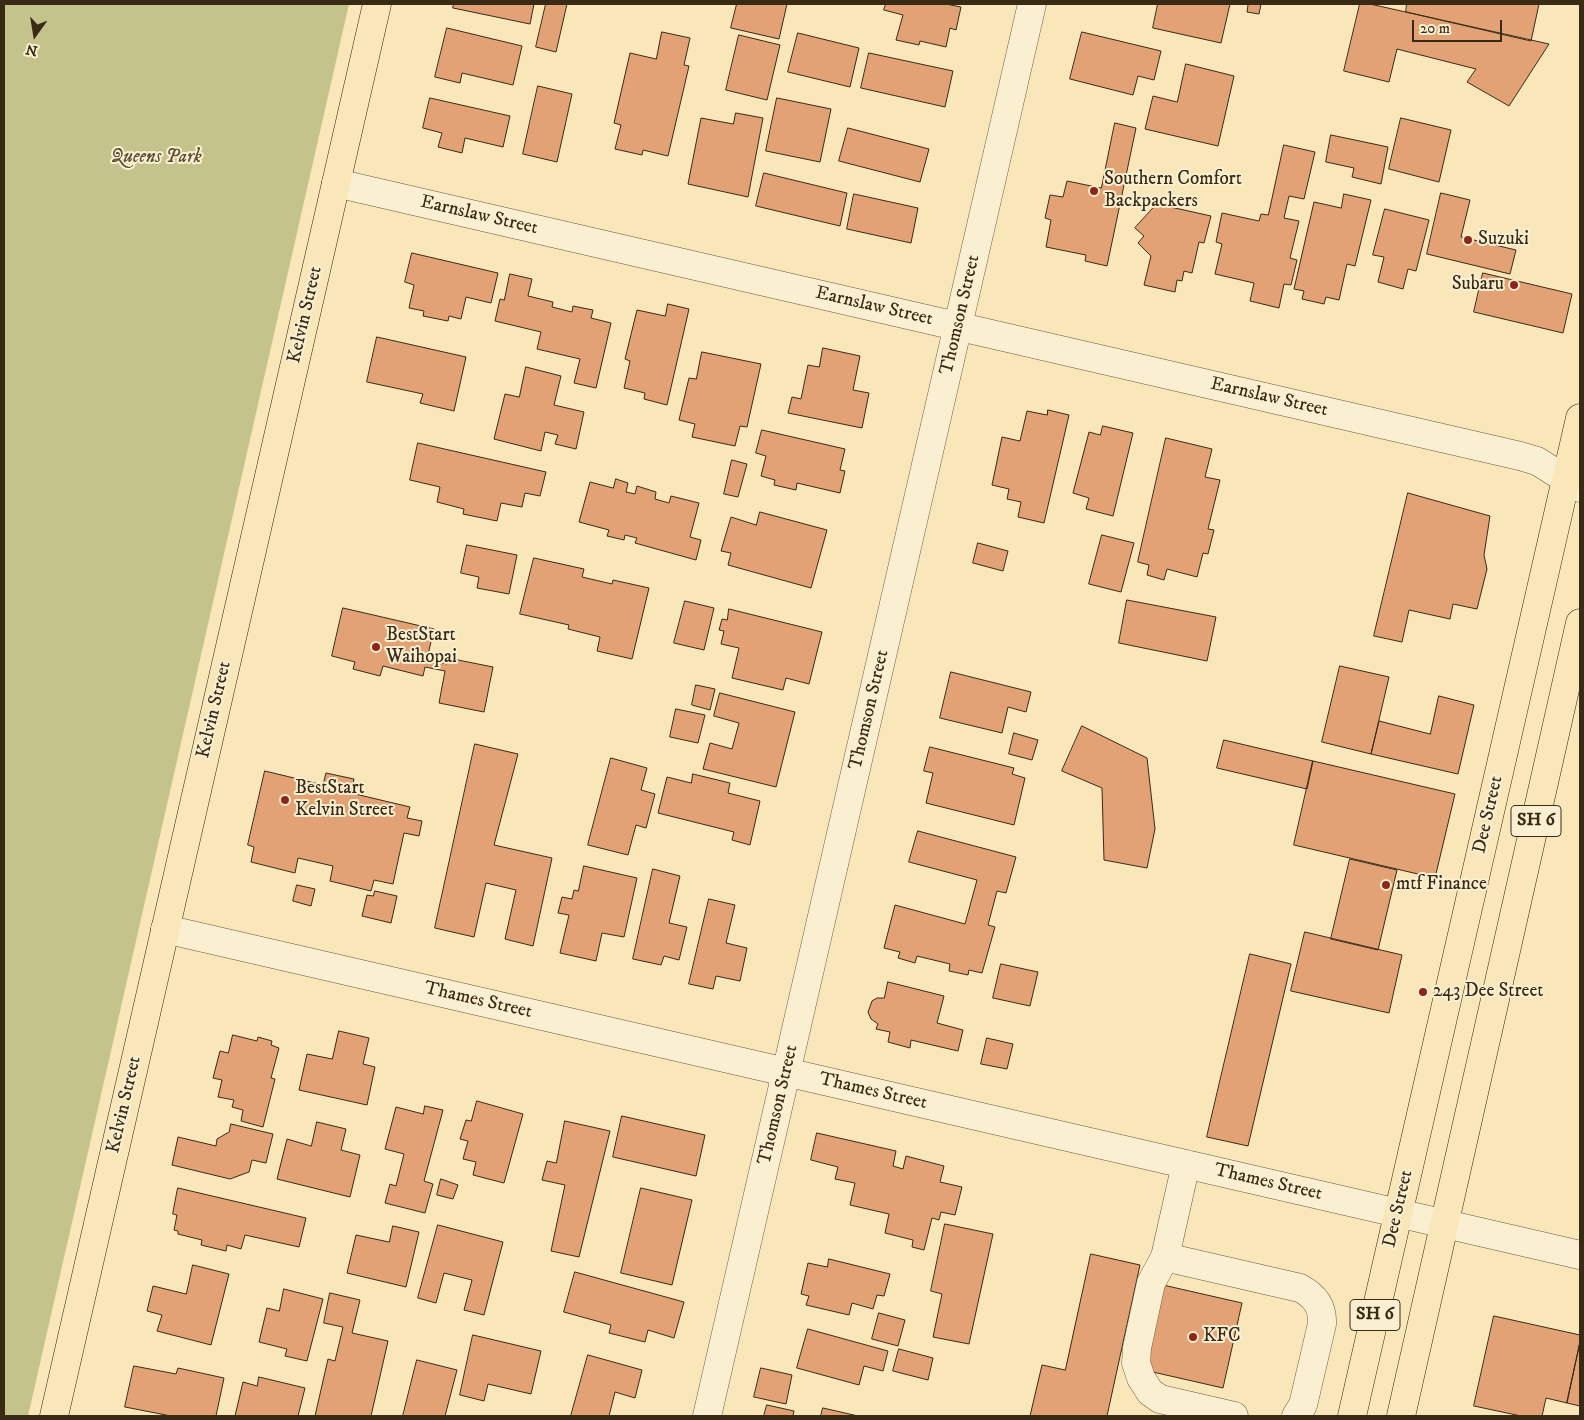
<!DOCTYPE html>
<style>
body{margin:0}
#map{position:relative;width:1584px;height:1420px;overflow:hidden;background:#f9e6b9;font-family:"IM FELL DW Pica",serif}
canvas{display:block}
.frame{position:absolute;inset:0;border:5px solid #392a16;pointer-events:none}
.north{position:absolute;left:10px;top:10px;width:50px;height:50px;-webkit-text-stroke:4px #fbefd2;paint-order:stroke;rotate:193deg;font-size:14px;font-weight:700;line-height:20px;text-align:center;color:#392a16}
.north::after{content:'';display:block;margin:auto;width:18px;height:22px;background:#392a16;clip-path:polygon(50% 0,100% 100%,50% 72%,0 100%)}
.scale{position:absolute;left:1412px;top:20px;width:90px;height:22px;box-sizing:border-box;border:2px solid #392a16;border-top:0;padding-left:6px;font-size:15px;line-height:18px;white-space:nowrap;color:#392a16;-webkit-text-stroke:4px #fbefd2;paint-order:stroke}
</style>
<div id="map">
<canvas width="1584" height="1420"></canvas>
<div class="frame"></div>
<div class="north">N</div>
<div class="scale">20 m</div>
</div>
<script>
const c = document.querySelector('canvas').getContext('2d');
c.lineJoin = 'round';
function paint(path, color) {
  c.fillStyle = color;
  c.fill(path, 'evenodd');
}
function stroke(path, color, width, dash) {
  c.strokeStyle = color;
  c.lineWidth = width;
  c.lineCap = dash ? 'butt' : 'round';
  c.setLineDash(dash || []);
  c.stroke(path);
}
function label(font, color, halo, rows, align = 'center') {
  c.font = font + ' "IM FELL DW Pica",serif';
  c.lineWidth = 4;
  c.setLineDash([]);
  c.textBaseline = 'middle';
  c.strokeStyle = halo;
  c.fillStyle = color;
  for (const [text, x, y, turn = 0] of rows) {
    c.save();
    c.translate(x, y);
    c.rotate((+turn || 0) * Math.PI / 180);
    c.textAlign = isNaN(turn) ? turn : align;
    if (halo) c.strokeText(text, 0, 0);
    c.fillText(text, 0, 0);
    c.restore();
  }
}
const green = new Path2D(`
 M4,4h345l-321,1412h-24z`);
const building = new Path2D(`
 M454,4h80l-4,20 -77,-16z
 M546,4h21l-11,48 -20,-5z
 M737,4h50l-8,35 -48,-11z
 M886,4h60l15,3 -5,23 -6,-2 -4,19 -26,-6 -1,4 -23,-5 7,-25 -19,-5z
 M1158,4h72l-9,39 -68,-15z
 M1243,4h18l-2,10 -12,-2 1,-7z
 M1360,4h10l179,40 -40,62 -42,-24 9,-13 -79,-20 -8,33 -45,-11z
 M1407,4h132l-8,37 -125,-29z
 M447,28l75,18 -9,39 -51,-12 -2,10 -25,-6z
 M662,32l28,6 -6,27 5,1 -21,90 -25,-6 -1,5 -27,-6 6,-24 -7,-2 16,-70 26,6z
 M1082,32l79,19 -7,29 -16,-4 -5,19 -63,-16z
 M798,33l61,15 -9,39 -62,-15z
 M739,35l41,10 -13,55 -41,-10z
 M869,53l84,18 -8,36 -84,-19z
 M1186,64l48,12 -16,70 -73,-17 8,-33 24,6z
 M538,86l34,8 -15,68 -34,-8z
 M430,98l80,18 -7,31 -38,-9 -3,15 -24,-6 4,-14 -19,-5z
 M777,98l54,11 -11,53 -54,-11z
 M736,113l27,5 -15,79 -60,-13 13,-66 32,6z
 M1401,118l50,12 -12,52 -50,-13z
 M1115,123l21,5 -29,138 -22,-5 1,-6 -40,-8 5,-27 -6,-2 5,-23 13,2 4,-16 34,7z
 M848,128l81,21 -9,33 -81,-21z
 M1331,135l57,12 -7,37 -29,-7 2,-9 -28,-6z
 M1284,145l31,7 -11,47 -15,-3 -5,22 15,3 -9,37 7,2 -6,25 -7,-1 -5,24 -29,-7 4,-18 -39,-9 7,-30 -6,-2 6,-29 37,8 2,-7 7,1z
 M764,173l83,20 -7,33 -84,-20z
 M1441,193l29,7 -9,37 55,13 -6,24 -83,-20z
 M854,194l64,14 -7,35 -64,-14z
 M1344,194l27,6 -16,66 -8,-2 -8,36 -13,-3 -2,7 -22,-5 2,-8 -10,-2 20,-87 27,6z
 M1157,204l54,12 -7,27 -5,-1 -7,31 -8,-2 -2,10 -5,-1 -2,12 -31,-7 7,-29 -13,-13 6,-7 -9,-8z
 M1385,209l44,11 -13,51 -8,-2 -5,20 -25,-7 6,-25 -11,-2z
 M412,253l86,20 -7,30 -25,-6 -5,22 -12,-3 -1,5 -25,-5 1,-5 -15,-3 5,-23 -9,-3z
 M1483,273l89,21 -9,39 -89,-21z
 M510,274l22,5 -4,17 25,6 -1,5 20,5 1,-6 20,4 -2,8 20,5 -15,65 -22,-5 6,-24 -43,-10 4,-17 -46,-11 5,-22 4,1z
 M668,304l21,5 -22,96 -23,-6 1,-6 -21,-5 6,-27 -5,-2 12,-49 28,6z
 M377,337l89,20 -12,54 -34,-8 3,-9 -56,-12z
 M823,348l37,8 -7,34 16,3 -7,35 -74,-15 4,-16 9,2 7,-34 11,2z
 M702,352l59,12 -14,63 -7,-1 -5,20 -43,-9 3,-13 -16,-4 10,-42 7,1z
 M526,367l35,9 -7,29 30,7 -8,37 -21,-5 3,-9 -13,-3 -4,19 -47,-12 11,-45 14,3z
 M1048,410l21,5 -25,108 -26,-6 3,-15 -14,-3 2,-10 -17,-4 10,-48 18,4 7,-30 20,4z
 M1103,426l30,7 -20,83 -27,-7 3,-11 -16,-5 16,-61 11,3z
 M762,430l83,19 -5,21 5,1 -5,22 -43,-10 -1,7 -22,-5 1,-5 -14,-4 5,-20 -10,-3z
 M1166,438l46,11 -7,28 15,3 -12,49 6,1 -6,24 -5,-1 -6,24 -30,-8 -3,11 -17,-5 2,-10 -11,-3z
 M418,443l128,29 -6,24 -15,-3 -3,14 -21,-4 -4,18 -34,-7 1,-5 -27,-7 3,-15 -30,-7z
 M732,460l15,4 -9,33 -14,-3z
 M616,479l12,4 -2,9 9,2 2,-8 19,6 -1,7 14,4 2,-7 28,7 -9,34 11,3 -5,20 -61,-17 2,-5 -12,-3 -1,5 -17,-4 2,-6 -30,-8 11,-40 23,6z
 M1408,493l82,23 -6,39 3,14 -10,40 -24,-5 -3,15 -41,-9 -7,32 -28,-6z
 M760,512l67,18 -16,58 -83,-23 3,-12 -10,-2 10,-34 25,8z
 M1102,535l32,8 -13,49 -32,-8z
 M978,543l30,8 -5,20 -30,-8z
 M467,545l50,10 -8,39 -32,-6 2,-11 -18,-4z
 M534,558l50,11 -2,8 30,7 1,-4 36,8 -17,71 -35,-8 3,-14 -32,-8 1,-4 -49,-11z
 M1127,600l89,17 -9,44 -88,-18z
 M685,601l29,7 -10,42 -30,-7z
 M343,608l91,21 -7,30 20,5 1,-6 45,9 -9,45 -45,-9 6,-32 -20,-4 -2,9 -40,-10 -3,10 -27,-7 2,-7 -23,-6z
 M729,609l93,23 -13,52 -23,-6 -3,12 -51,-12 7,-30 -18,-4 3,-13 -5,-1 3,-11 5,1z
 M1340,666l49,11 -18,77 -49,-12z
 M951,672l80,20 -5,20 -18,-5 -6,26 -62,-15z
 M696,685l19,4 -5,21 -18,-5z
 M720,693l75,19 -19,75 -73,-18 7,-26 22,6 7,-26 -25,-7z
 M1439,696l35,9 -16,69 -87,-20 8,-33 51,13z
 M676,709l29,6 -7,28 -28,-6z
 M1082,726l65,32 8,71 -8,39 -43,-8 -2,-72 -40,-17z
 M1014,733l24,7 -6,20 -23,-6z
 M1224,740l89,21 -6,28 -90,-21z
 M475,744l43,10 -24,91 58,13 -19,88 -28,-7 11,-49 -30,-7 -12,54 -39,-9z
 M930,747l84,21 -2,6 13,4 -11,47 -88,-22 7,-30 -9,-2z
 M611,758l36,10 -6,22 14,4 -9,34 -10,-3 -8,30 -40,-10z
 M1313,761l142,33 -20,84 -141,-33z
 M265,771l58,14 3,-12 28,6 -3,14 59,14 -3,11 15,3 -3,15 -15,-3 -11,51 -19,-4 -3,11 -41,-10 3,-15 -35,-8 -3,15 -44,-11 3,-15 -6,-2z
 M693,774l37,9 -2,10 32,8 -10,44 -18,-5 2,-8 -76,-19 9,-36 24,6z
 M918,831l98,26 -10,36 -9,-2 -9,34 7,2 -13,46 -13,-3 -1,5 -19,-4 1,-7 -33,-8 -2,7 -17,-5 2,-6 -16,-4 11,-43 70,19 12,-44 -68,-18z
 M1350,859l47,11 -19,80 -47,-11z
 M584,866l53,12 -13,59 -22,-4 -6,28 -36,-8 9,-38 -11,-2 4,-16 10,2 2,-9 4,1z
 M653,869l27,7 -11,47 18,4 -8,33 -15,-4 -3,9 -28,-6z
 M297,885l18,4 -4,17 -18,-5z
 M375,891l22,5 -6,27 -29,-7 5,-21 6,1z
 M709,899l26,6 -9,38 21,5 -7,33 -24,-5 -3,13 -24,-5z
 M1305,932l97,23 -13,58 -98,-22z
 M1250,954l41,10 -43,182 -41,-9z
 M1001,964l37,8 -8,34 -37,-8z
 M888,982l56,14 -7,27 26,7 -5,21 -47,-11 -1,8 -22,-6 2,-10 -14,-3 2,-5 -7,-5 -3,-7 4,-11 5,-3h7z
 M339,1031l30,7 -6,26 12,3 -8,38 -68,-15 8,-36 25,5z
 M233,1035l24,6 1,-4 14,4 -1,4 8,3 -8,30 4,1 -12,48 -22,-6 2,-11 -11,-3 2,-7 -16,-3 4,-17 -9,-2 7,-27 8,2z
 M987,1038l26,6 -6,25 -26,-5z
 M477,1101l46,13 -19,69 -31,-8 3,-13 -13,-3 5,-18 -8,-2 6,-19 5,1z
 M425,1106l18,4 -19,71 9,3 -8,29 -40,-10 5,-19 6,2 8,-32 -19,-5 11,-42 27,7z
 M622,1116l83,19 -9,41 -83,-19z
 M565,1121l45,10 -31,126 -28,-6 14,-66 -23,-5 5,-19 9,2z
 M317,1122l29,7 -5,21 19,5 -10,42 -73,-18 10,-40 24,7z
 M231,1124l42,10 -7,29 -14,-3 -3,12 -19,7 -58,-14 6,-28 38,9 1,-7 12,-7z
 M817,1133l79,18 -3,15 10,3 3,-13 38,10 -4,16 22,5 -7,28 -14,-3 -2,8 -7,-2 -8,32 -12,-3 1,-7 -28,-7 4,-19 -39,-9 5,-22 -20,-4 3,-12 -27,-7z
 M441,1179l17,6 -5,14 -16,-4z
 M178,1188l128,30 -7,29 -54,-12 -4,14 -14,-4 -1,6 -25,-6 1,-5 -24,-6v-3l-4,-1 3,-15 -4,-1z
 M641,1188l51,12 -20,85 -51,-12z
 M945,1224l48,10 -24,110 -36,-7 9,-43 -11,-3z
 M438,1225l65,17 -19,73 -20,-5 8,-30 -28,-7 -8,30 -18,-5z
 M393,1226l26,6 -13,55 -59,-14 9,-38 33,7z
 M1091,1254l49,11 -33,151h-77l12,-51 23,5z
 M829,1259l61,15 -6,22 -7,-1 -4,14 -21,-6 -3,12 -43,-10 3,-9 -8,-2 7,-31 19,4z
 M193,1265l36,9 -18,71 -54,-14 5,-16 -15,-4 6,-25 33,8z
 M575,1272l109,30 -10,36 -26,-8 -3,12 -36,-9 2,-8 -47,-13z
 M1163,1285l79,18 -19,85 -79,-18z
 M284,1289l39,10 -16,62 -22,-5 2,-7 -28,-7 8,-34 12,3z
 M330,1293l30,7 -8,33 36,8 -17,75h-56l13,-57 7,2 8,-34 -19,-4z
 M879,1313l26,7 -7,26 -26,-7z
 M1494,1316l86,19v7l-13,61 -21,-5 -4,18h-21l-47,-10z
 M808,1329l80,22 -5,20 -19,-5 -5,19 -62,-17z
 M473,1335l68,16 -10,43 -43,-10 -4,17 -24,-6z
 M1580,1342v64l-13,-3z
 M899,1349l34,9 -5,22 -35,-9z
 M588,1355l54,15 -7,28 -20,-6 -6,24h-38z
 M417,1360l40,10 -12,46h-42z
 M134,1366l42,8 2,-6 46,10 -8,38h-45l-46,-9z
 M761,1368l31,7 -6,29 -32,-7z
 M259,1377l46,11 -7,28h-63l8,-34 14,4z
 M767,1405l27,6 -1,5h-29z
 M823,1408l35,8h-37z`);
const minor = new Path2D(`
 M336,183l1184,273 17,5 43,27
 M165,929l1415,326
 M1186,1164l-21,93 -14,26 -14,65 -1,15 5,15 9,14 10,7 74,17
 M1165,1257l135,31c15,8 23,18 22,36l-19,81 -7,11
 M707,1416l325,-1412`);
const major = new Path2D(`
 M54,1416l323,-1412
 M1352,1416l228,-998
 M1401,1416l179,-793`);
const markers = [
 [1094,191,5,"#8f2418"],
 [1468,240,5,"#8f2418"],
 [1514,285,5,"#8f2418"],
 [376,647,5,"#8f2418"],
 [285,800,5,"#8f2418"],
 [1386,885,5,"#8f2418"],
 [1423,992,5,"#8f2418"],
 [1193,1337,5,"#8f2418"]
];
const shields = [
 [1536,821,50],
 [1375,1315,50]
];
const shieldNames = [
 ["SH 6",1536,821],
 ["SH 6",1375,1315]
];
const parkNames = [
 ["Queens Park",156,158]
];
const poiNames = [
 ["Southern Comfort",1104,180],
 ["Backpackers",1104,202],
 ["Suzuki",1478,240],
 ["Subaru",1504,285,"right"],
 ["BestStart",386,636],
 ["Waihopai",386,658],
 ["BestStart",295,789],
 ["Kelvin Street",295,811],
 ["mtf Finance",1396,885],
 ["243 Dee Street",1433,992],
 ["KFC",1203,1337]
];
const streetNames = [
 ["Earnslaw Street",479,216,13],
 ["Earnslaw Street",874,307,13],
 ["Kelvin Street",306,315,-77],
 ["Thomson Street",961,315,-77],
 ["Earnslaw Street",1269,398,13],
 ["Kelvin Street",215,710,-77],
 ["Thomson Street",870,710,-77],
 ["Dee Street",1489,815,-77],
 ["Thames Street",478,1001,13],
 ["Thames Street",873,1092,13],
 ["Kelvin Street",125,1105,-77],
 ["Thomson Street",779,1105,-77],
 ["Thames Street",1268,1183,13],
 ["Dee Street",1399,1209,-77]
];
paint(green, '#c3c38b');
paint(building, '#e2a276');
stroke(building, '#392a16', 1);
stroke(minor, '#69593f', 29);
stroke(major, '#392a16', 29);
stroke(minor, '#fbefd2', 28);
stroke(major, '#f9e6b9', 28);
for (const [x, y, r, color] of markers) {
  const dot = new Path2D();
  dot.arc(x, y, r, 0, 2 * Math.PI);
  c.fillStyle = color;
  c.fill(dot);
  stroke(dot, '#fbefd2', 2);
}
for (const [x, y, w] of shields) {
  const box = new Path2D();
  box.roundRect(x - w / 2, y - 15.5, w, 31, 4);
  c.fillStyle = '#fbefd2';
  c.fill(box);
  stroke(box, '#392a16', 1);
}
label('bold 18px', '#392a16', null, shieldNames);
label('italic 19px', '#5c5033', '#fbefd2', parkNames);
label('19px', '#392a16', '#fbefd2', poiNames, 'left');
label('19px', '#392a16', '#fbefd2', streetNames);
</script>
